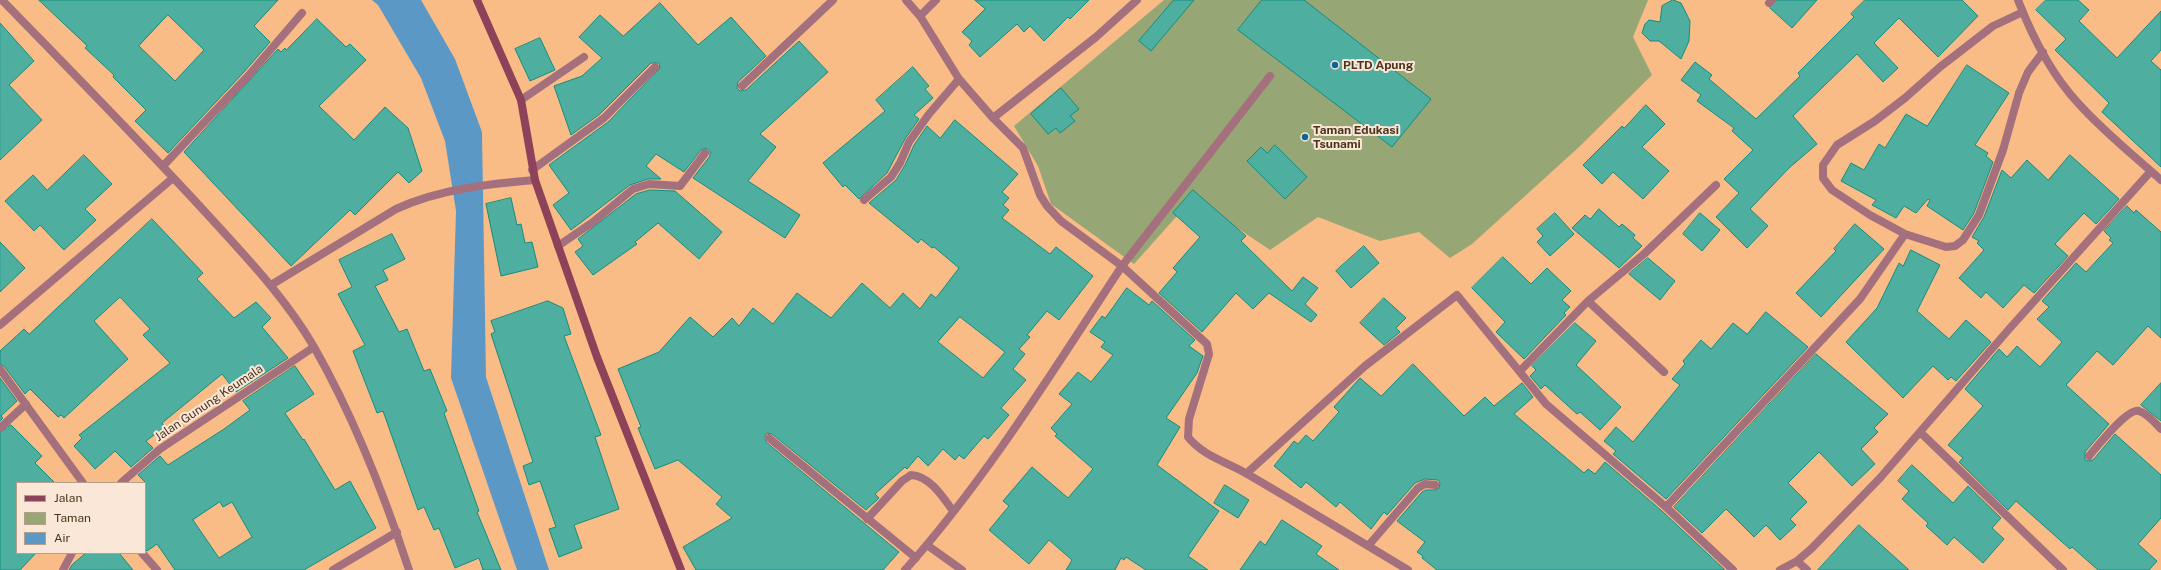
<!DOCTYPE html>
<style>
body{margin:0}
#map{position:relative;width:2161px;height:570px;overflow:hidden;background:#f9bc86;font-family:"Public Sans",sans-serif}
canvas{display:block}
.legend{position:absolute;left:16px;top:482px;width:130px;height:72px;box-sizing:border-box;background:#fae7d7;border:1px solid #b49f8c;margin:0;padding:5px 7px;list-style:none;font-size:12px;color:#4b331c}
.legend li{display:flex;align-items:center;gap:8px;height:20px}
.legend b{width:20px;border:1px solid #b49f8c}
</style>
<div id="map">
<canvas width="2161" height="570"></canvas>
<ul class="legend">
<li><b style="height:5px;background:#8d4259"></b>Jalan</li>
<li><b style="height:11px;background:#96a675"></b>Taman</li>
<li><b style="height:11px;background:#5b98c6"></b>Air</li>
</ul>
</div>
<script>
const c = document.querySelector('canvas').getContext('2d');
c.lineJoin = 'round';
function paint(path, color) {
  c.fillStyle = color;
  c.fill(path, 'evenodd');
}
function stroke(path, color, width, dash) {
  c.strokeStyle = color;
  c.lineWidth = width;
  c.lineCap = dash ? 'butt' : 'round';
  c.setLineDash(dash || []);
  c.stroke(path);
}
function label(font, color, halo, rows, align = 'center') {
  c.font = font + ' "Public Sans",sans-serif';
  c.lineWidth = 4;
  c.setLineDash([]);
  c.textBaseline = 'middle';
  c.strokeStyle = halo;
  c.fillStyle = color;
  for (const [text, x, y, turn = 0] of rows) {
    c.save();
    c.translate(x, y);
    c.rotate((+turn || 0) * Math.PI / 180);
    c.textAlign = isNaN(turn) ? turn : align;
    if (halo) c.strokeText(text, 0, 0);
    c.fillText(text, 0, 0);
    c.restore();
  }
}
const green = new Path2D(`
 M1164,0h484l-15,37 19,38 -74,73 -106,96 -22,14 -31,-26 -39,9 -62,-24 -48,33 -77,-52 -59,66 -83,-60 -13,-38 -24,-40z`);
const water = new Path2D(`
 M372,0h49l34,59 27,73 4,245 63,193h-32l-66,-192 5,-167 -11,-70 -24,-63 -43,-73z`);
const building = new Path2D(`
 M39,0h239l-24,26 16,16 -26,30 -76,81 -33,-32 11,-11 -33,-33 1,-2 -29,-27 2,-2zM168,15l36,35 -29,31 -36,-35z
 M975,0h114l-19,19 -2,-2 -24,24 -14,-15 -6,6 -7,-8 -37,33 -11,-12 3,-4 -10,-9 23,-23z
 M1174,0h20l-43,51 -12,-10z
 M1262,0h42l127,99 -39,48 -154,-117z
 M1673,0l8,3 9,18 -1,20 -8,18 -22,-18h-9l-8,-8 3,-9 4,-4 11,2 2,-16z
 M1777,0h40l-25,28 -22,-20z
 M1865,0h97l16,16 -40,41 -39,-39 -25,25 24,25 -15,14 -26,-28 -64,62 24,28 -28,24 -39,41 18,17 -21,22 -31,-31 23,-24 -15,-14 29,-29 -21,-19 2,-3 -37,-27 4,-6 -20,-15 14,-18 17,13 -3,4 47,40 44,-43 -2,-3 56,-56 -3,-3z
 M2046,0h32l11,10 -10,11 38,37 44,-47v39l-10,11 10,9v97l-59,-55 7,-9 -54,-53 11,-11 -30,-29z
 M660,3l38,42 33,-28 35,39 -28,26 -1,6 3,3 6,-1 53,-49 29,31 -68,62 16,13 -28,34 52,34 -15,23 -92,-60 17,-22v-5l-4,-3 -5,2 -17,22 -28,-18 -10,12 15,13h-13l-18,6 -59,45 -18,-25 16,-12 -20,-28 59,-43 52,-54 -1,-5h-8l-51,51 -29,21 -17,-49 28,-10 20,-18 -23,-21 21,-22 23,21z
 M317,19l29,28 4,-3 16,16 -47,46 35,34 31,-33 23,21 14,43 -13,12 -11,-11 -43,43 -5,-5 -59,56 -107,-114 94,-103 3,3 4,-4 1,2z
 M0,23l34,38 -25,24 33,35 -42,40z
 M540,38l15,32 -25,11 -15,-32z
 M1967,65l42,28 -34,52 13,8 -2,3 7,6 -19,51 -11,17 -36,-24 3,-6 -2,-1 -12,14 -12,-7 -8,12 -24,-13 4,-5 -35,-19 10,-18 13,7 15,-26 6,4 21,-34 21,12z
 M913,67l16,19 -4,3 8,9 -19,17 5,4 -14,20 -18,34 -28,26 -14,-14 -2,2 -20,-24 62,-52 -9,-11z
 M1061,88l18,21 -9,7 5,5 -15,12 -4,-5 -8,6 -17,-20z
 M1646,105l19,19 -23,23 27,24 -26,28 -30,-27 -11,12 -19,-19 39,-39 2,2z
 M955,120l63,54 -16,18 7,6 -6,7 6,5 -7,8 48,36 6,-7 37,29 -34,44 -12,-9 -20,24 3,2 -11,12 6,5 -12,15 13,11 -25,28 8,7 -21,24 -4,-3 -20,23 -5,-4 -4,5 -12,-11 -15,17 -10,-10 -11,13 -2,-2 -30,27 4,4 -13,12 -94,-76 -5,-1 -2,2 1,7 133,110 -16,18h-187l-13,-23 49,-29 -16,-14 6,-7 -44,-37 -23,9 -17,-41 3,-1 -23,-58 41,-17 31,-35 23,20 19,-19 7,8 14,-18 20,16 24,-31 34,25 31,-35 28,25 13,-15 17,16 11,-15 5,4 23,-30 -25,-21 -2,1 -11,-9 -3,4 -49,-40 27,-23 9,-15 9,-20 13,-19 13,12zM960,317l45,35 -22,26 -45,-36z
 M1275,145l32,32 -22,22 -38,-38 14,-14 6,6z
 M84,155l28,29 -27,25 11,11 -32,30 -24,-25 -6,6 -29,-30 28,-26 14,15z
 M2070,155l49,44 -23,25 -12,-11 -29,31 13,12 -34,37 -10,-8 -21,23 -17,-16 -5,6 -22,-20 25,-28 -7,-7 2,-2 -7,-4 12,-20 18,-47 9,8 16,-18 21,20z
 M650,190l25,1 47,41 -23,27 -41,-36 -23,19 2,2 -44,31 -18,-23 8,-6 -5,-7 58,-45z
 M1193,190l53,46 -5,5 51,50 11,-14 15,11 -13,16 12,11 -6,7 -42,-29 -16,16 -17,-16 -34,39 -43,-39 18,-21 -4,-4 27,-31 -27,-24z
 M511,198l6,27 4,-1 4,19 7,-1 6,25 -37,9 -15,-72z
 M2127,206l7,7 2,-3 25,22v106l-13,-12 -35,39 -16,-14 -31,34 43,39 -24,28v8l3,1 5,-1 22,-26 46,41v43l-23,26 19,17 -8,9h-51l-26,-23 -2,2 -54,-48 -8,9 -49,-48 4,-4 -15,-13 35,-39 -18,-17 34,-40 8,8 10,-11 23,21 22,-25 -25,-23 12,-12 -7,-6 34,-38 10,9 27,-29 -4,-3 2,-2 -7,-7z
 M1599,209l20,18 3,-3 13,11 -2,3 9,8 -23,22 -47,-40 13,-13 5,4z
 M1555,213l19,21 -24,22 -13,-14 6,-6 -6,-7z
 M1700,213l20,17 -18,21 -19,-17z
 M152,219l51,54 -6,6 37,39 22,-16 15,16 -9,9 26,31 -52,34 -14,-18 -60,49 3,4 -19,14 7,7 -22,19 -16,-16 -20,18 -21,-23 8,-8 -3,-3 91,-72 -27,-28 7,-6 -30,-32 -26,24 34,38 -64,59 -3,-3 -3,2 -28,-28 -5,5 -21,-28 -4,-2v-13l24,-22 5,5z
 M1855,224l29,25 -63,68 -25,-24 40,-42 -2,-2z
 M392,234l13,25 -22,11 5,10 -13,6 24,46 8,-3 17,42 6,-2 17,42 -3,2 35,98 -2,1 24,58h-18l-4,-12 -24,10 -16,-40 -5,2 -10,-23 -6,3 -35,-99 -6,2 -24,-62 12,-6 -27,-51 14,-7 -13,-27z
 M0,242l25,26 -25,24z
 M1364,246l15,17 -28,25 -15,-17z
 M1911,250l29,15 -23,46 32,28 17,-19 25,22 -35,39 -5,-4 -3,3 -15,-14 -30,32 -57,-56 31,-34 22,-45 4,3z
 M1503,257l28,27 16,-16 24,23 -9,9 8,7 -6,6 2,2 -42,44 -28,-27 9,-10 -33,-34z
 M1648,258l27,23 -15,19 -31,-26z
 M1127,288l22,17 3,-4 43,39 -6,6 14,10 -6,17 -31,45 14,9 -23,38 62,46 -31,45 20,14h-62l-20,-13 -2,3 -3,-2 -6,12h-49l6,-10 -23,-20 -20,24 -40,-34 20,-24 -6,-5 29,-34 36,31 25,-29 -38,-33 2,-2 -6,-6 21,-24 -13,-10 19,-22 13,10 22,-27 -12,-8 4,-5 -15,-10 12,-16 3,2z
 M1384,298l22,20 -10,10 4,4 -16,13 -24,-22z
 M548,301l15,7 8,26 -7,2 37,99 -6,2 24,72 -45,16 8,23 -23,9 -10,-28 7,-2 -16,-46 -11,4 -6,-19 10,-4 -42,-128 4,-2 -4,-11z
 M1766,312l42,35 -142,152 -53,-45 3,-3 -12,-10 12,-14 17,15 47,-57 -8,-6 13,-15 -2,-3 18,-21 10,9 22,-26 14,11z
 M1575,323l21,18 -20,24 45,42 -21,23 -20,-18 -3,2 -32,-29 -4,4 -11,-13 6,-6 -4,-4z
 M1816,354l72,60 -14,14 4,4 -17,17 14,15 -23,22 -33,-34 -31,31 19,19 -17,17 6,6 -16,15 -14,-15 -12,12 -28,-28 -24,24 -28,-26z
 M1413,364l51,52 21,-19 9,9 28,-23 11,14 -19,17 70,59 4,-4 7,5 10,-12 57,49 63,59h-288l-15,-12 1,-2 -6,-4 8,-10 -28,-21 25,-29 4,-2h9l4,-2 1,-5 -2,-3 -13,-1 -10,4 -28,32 -3,-3 -13,17 -31,-27 -4,5 -30,-25 -5,6 -27,-22 20,-25 4,3 8,-9 7,6 26,-29 -5,-5 26,-29 21,18z
 M295,366l19,28 -29,19 18,27 1,-1 31,51 15,-9 26,47 -72,42h-129l-18,-26 -10,7 -2,-2v-67l-7,-7 22,-19 8,9 56,-36 26,-19 -7,-9zM220,502l3,5 9,-5 20,35 -33,21 -26,-38z
 M0,378l17,23 -16,15 2,2 -3,3z
 M2161,383v38l-20,-16z
 M11,425l31,31 -7,7 20,20h-38v70h19l-16,17h-20v-137z
 M1912,465l41,38 15,-17 33,32 -9,10 12,11 -21,24 -29,-26 -7,8 -21,-19 2,-3 -26,-24 7,-8 -11,-10z
 M1225,485l24,15 -11,18 -24,-15z
 M1282,520l40,26 -6,8 23,16h-99l20,-29 5,4z
 M1859,525l50,45h-91z
 M86,553h33l14,17h-64l3,-5z`);
const lane = new Path2D(`
 M1122,266l148,-190`);
const street = new Path2D(`
 M2,0c69,71 138,141 205,214 38,42 78,83 107,133 40,70 70,147 95,223
 M906,0l14,16 39,63 34,39
 M2018,0c14,36 34,75 60,103 25,28 55,52 83,77
 M1769,3l3,-3
 M2023,12l-30,14 -53,41 -35,31 -30,23 -38,24 -14,20v13l9,12 38,25 35,19 41,13 9,-1 8,-6 16,-25 24,-65 16,-57 9,-21 15,-20
 M920,16l16,-16
 M742,86l91,-86
 M521,100l63,-43
 M163,166l85,-90 54,-63
 M532,170l72,-52 51,-51
 M864,200l27,-23 9,-14 9,-21 20,-28 30,-35
 M558,246l35,-24 40,-33 16,-5 31,2 25,-33
 M1122,266l85,78 2,10 -20,65 -1,18c16,20 40,25 61,38 53,31 106,63 159,95
 M271,285l125,-76c43,-20 92,-25 139,-29
 M1588,301l76,71
 M0,325l173,-147
 M0,369l83,114
 M1520,371l68,-70 56,-47 72,-69
 M0,428l26,-24
 M1920,432l143,138
 M769,438l147,120
 M2089,456c8,-9 38,-48 50,-45 9,3 16,12 22,18
 M1247,473l118,-107 92,-71 89,109 120,103 67,63
 M121,483l39,-34 154,-102
 M1666,507l194,-208 45,-65
 M867,519l35,-38 9,-6c19,1 32,22 42,36
 M927,545l35,25
 M1368,546l50,-58 7,-4 10,1
 M142,553l15,17
 M1797,561l10,9
 M63,570l9,-17
 M333,570l64,-38
 M905,570c83,-93 149,-201 217,-304l-61,-45 -14,-15 -7,-11 -17,-47 -30,-30 103,-81 41,-37
 M1780,570l17,-9 14,-12 69,-71 130,-150 141,-157`);
const secondary = new Path2D(`
 M477,0l44,100 14,80 62,177 84,213`);
const markers = [
 [1335,65,4,"#126395"],
 [1305,137,4,"#126395"]
];
const poiNames = [
 ["PLTD Apung",1343,65],
 ["Taman Edukasi",1313,130],
 ["Tsunami",1313,144]
];
const streetNames = [
 ["Jalan Gunung Keumala",209,403,-34]
];
paint(green, '#96a675');
paint(water, '#5b98c6');
paint(building, '#4eafa1');
stroke(building, '#138d7f', 1);
stroke(lane, '#a5707d', 8);
stroke(street, '#a5707d', 8);
stroke(secondary, '#8d4259', 8);
for (const [x, y, r, color] of markers) {
  const dot = new Path2D();
  dot.arc(x, y, r, 0, 2 * Math.PI);
  c.fillStyle = color;
  c.fill(dot);
  stroke(dot, '#fae7d7', 1.5);
}
label('bold 12px', '#4b331c', '#fae7d7', poiNames, 'left');
label('12px', '#4b331c', '#fae7d7', streetNames);
</script>
